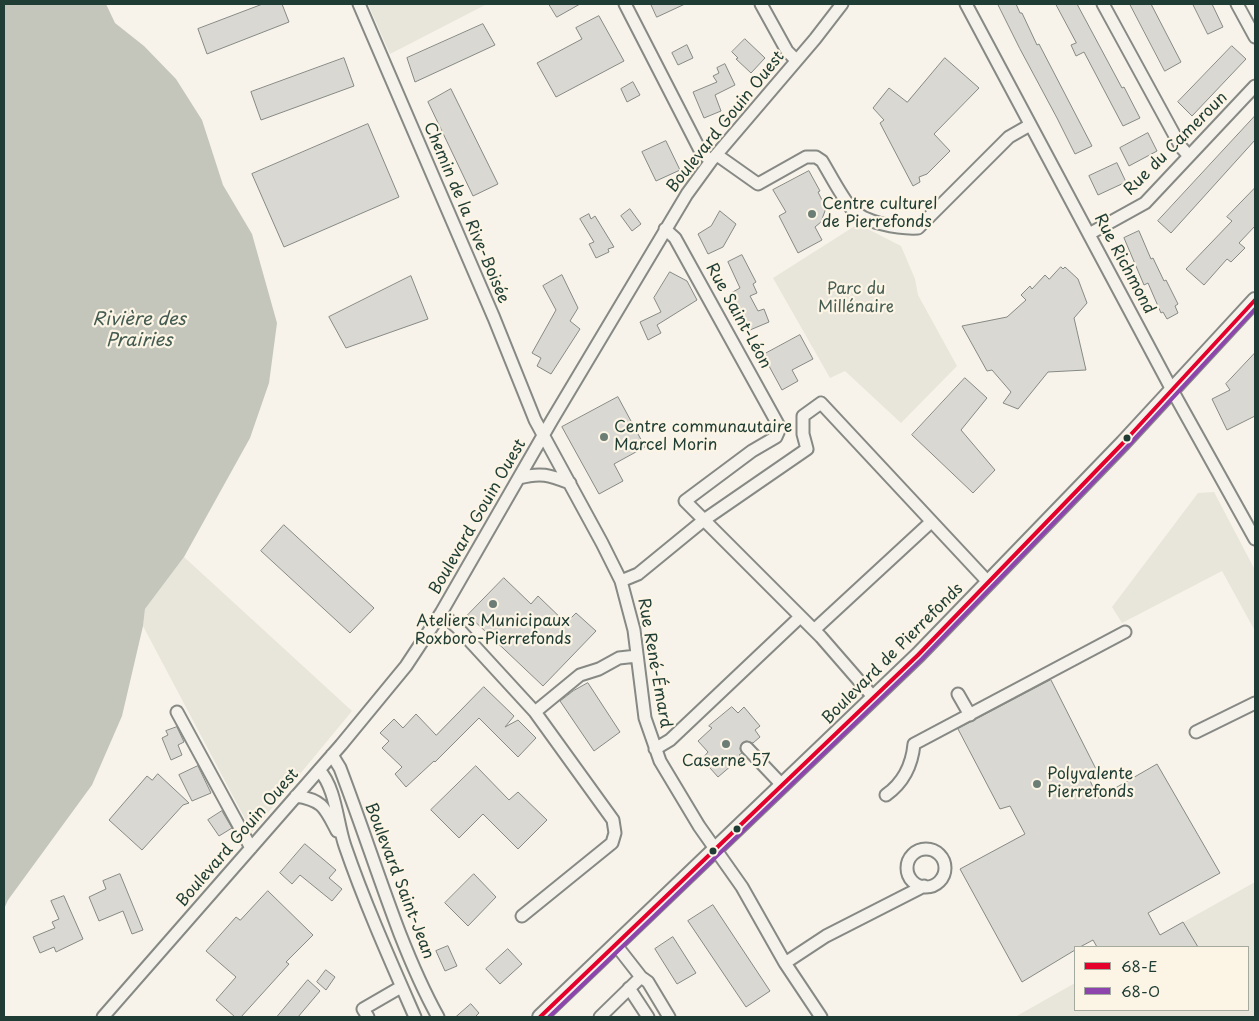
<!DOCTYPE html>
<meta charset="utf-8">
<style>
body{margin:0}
#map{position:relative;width:1259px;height:1021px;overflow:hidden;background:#f7f3ea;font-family:"Playpen Sans",sans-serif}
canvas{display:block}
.frame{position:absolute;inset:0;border:5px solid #1f3d34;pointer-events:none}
.legend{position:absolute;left:1074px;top:946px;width:175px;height:65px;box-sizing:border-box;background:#fcf5e5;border:1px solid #a4ab9e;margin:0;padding:6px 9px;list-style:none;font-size:15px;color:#1f3d34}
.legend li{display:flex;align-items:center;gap:10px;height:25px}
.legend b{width:25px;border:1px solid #a4ab9e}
</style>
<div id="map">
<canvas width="1259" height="1021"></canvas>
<div class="frame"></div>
<ul class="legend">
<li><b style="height:6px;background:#e4002b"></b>68-E</li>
<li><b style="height:6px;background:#8e44ad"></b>68-O</li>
</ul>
</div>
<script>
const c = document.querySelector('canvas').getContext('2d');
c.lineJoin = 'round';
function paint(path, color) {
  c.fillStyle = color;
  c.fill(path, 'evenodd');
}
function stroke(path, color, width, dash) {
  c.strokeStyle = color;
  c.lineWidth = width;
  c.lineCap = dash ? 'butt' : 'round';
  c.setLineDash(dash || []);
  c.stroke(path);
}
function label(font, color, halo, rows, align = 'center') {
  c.font = font + ' "Playpen Sans",sans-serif';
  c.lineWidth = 4.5;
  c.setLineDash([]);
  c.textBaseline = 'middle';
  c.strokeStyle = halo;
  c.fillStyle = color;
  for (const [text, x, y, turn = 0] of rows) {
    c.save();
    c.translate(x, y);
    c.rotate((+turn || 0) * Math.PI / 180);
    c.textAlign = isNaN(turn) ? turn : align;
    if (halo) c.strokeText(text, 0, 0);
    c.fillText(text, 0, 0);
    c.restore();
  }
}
const green = new Path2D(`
 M368,4h119l-97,50z
 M858,224l43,22 14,33 3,16 39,71 -56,57 -56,-52 -15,7 -57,-100z
 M1214,492l41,78v61l-33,-60 -100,52 -10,-16 86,-114z
 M184,557l168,154 -100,121 -109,-206 2,-17z
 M1255,882v135h-240l60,-34v27h173v-63h-109z`);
const water = new Path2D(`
 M4,4h102l9,19 29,23 32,33 26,41 21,65 29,49 25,89 -8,60 -19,55 -66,119 -39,52 -2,17 -21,90 -30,69 -84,115 -4,9z`);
const building = new Path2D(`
 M263,4h19l7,18 -82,32 -9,-25z
 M549,4h31l-23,13z
 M651,4h34l-28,13z
 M998,4h18l4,9h2l15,32 2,-1 53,102 -17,8 -18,-36 -37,-69z
 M1056,4h21l45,84 2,-1 16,31 -17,8 -39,-74 -8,4 -5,-11 5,-2z
 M1130,4h21l30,58 -16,9z
 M1193,4h19l11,23 -15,7z
 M599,16l25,45 -68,36 -19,-34 45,-24 -6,-11z
 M483,24l12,21 -80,37 -8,-24z
 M745,39l20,19 -14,15 -15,-14 2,-1 -6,-6z
 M687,45l6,13 -15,7 -6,-12z
 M1232,46l14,13 -54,57 -14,-14z
 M344,58l10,28 -93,34 -10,-28z
 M945,58l34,30 -45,46 16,17 -23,23 -8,3 1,5 -7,4 -33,-63 4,-3 -11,-12 16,-20 18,14z
 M725,64l10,21 -20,10 6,16 -17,7 -11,-26 24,-10 -4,-6 6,-3 -2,-5z
 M633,82l7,13 -13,7 -6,-13z
 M451,89l47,95 -25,12 -45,-94z
 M1255,116v24l-84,93 -13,-12z
 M368,124l31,73 -115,50 -32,-73z
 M1148,133l9,18 -28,15 -9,-18z
 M666,141l14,29 -24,11 -14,-29z
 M1117,163l9,19 -28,13 -9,-19z
 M809,171l11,20 -2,1 8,16 -5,14 -6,5 7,13 -24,13 -19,-37 7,-4 -13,-22z
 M1255,188v38l-16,17 6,5 -14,14 -4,-3 -23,26 -18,-16 46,-48 -5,-4z
 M630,209l11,15 -9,7 -11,-15z
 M720,211l16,13 -13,23 -15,7 -10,-20 13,-8z
 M589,214l2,5 4,-3 19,31 -6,2 1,3 -13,6 -7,-14 5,-2 -14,-23z
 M1139,231l12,28 2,-1 11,23 2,-1 12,24 -3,2 3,7 -11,6 -4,-7 -2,1 -13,-30 -4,2 -20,-47z
 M742,255l14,27 -3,2 4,9 -7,3 8,15 6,-2 5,13 -19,8 -10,-23 -2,1 -7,-15 9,-5 -12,-26z
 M1061,267l2,2 2,-2 13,12 9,24 -13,15 12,52 -38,2 -30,37 -15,-6 8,-11 -19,-22 -5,1 -25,-45 45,-9 19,-17 -5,-5 9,-9 2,3 13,-14 4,4z
 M670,272l17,9 10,19 -40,25 4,8 -13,7 -8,-18 21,-10 -7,-14z
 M562,275l16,33 -8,13 10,8 -29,45 -14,-8 4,-8 -9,-5 24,-43 -13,-24z
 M411,276l17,43 -82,29 -17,-31z
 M800,335l13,24 -21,11 6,11 -16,9 -19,-35z
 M1255,353v63l-28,14 -15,-31 18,-9 -4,-6z
 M965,378l22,20 -26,32 34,40 -22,23 -61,-58z
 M618,397l27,50 -31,17 9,17 -24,13 -37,-67z
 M284,525l90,83 -24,25 -89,-82z
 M504,578l27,26 7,-8 28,27 10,-10 20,18 -53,55 -75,-71z
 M1051,680l46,91 -10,3 11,24 59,-34 63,109 -72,40 12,22 23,-13 15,25h-101l-4,-7 -13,7h-5v3l-53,32 -62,-113 65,-35 -15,-28 -10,3 -42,-80z
 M588,683l32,49 -26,19 -34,-50 13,-10z
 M484,687l30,29 -9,11 13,-7 18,18 -18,19 -39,-39 -44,44 -1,-1 -28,26 -11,-13 7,-7 -20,-19 7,-7 -9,-8 14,-14 9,9 13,-14 20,21z
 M732,707l6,6 6,-6 16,19 -5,4 5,7 -7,6 -7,-2 -4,2 -2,6 2,4 -3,2 4,4 -8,8 -3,-2 -14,12 -16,-18 6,-7 -10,-11 14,-13 -3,-2z
 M177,727l7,15 -6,3 4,10 -11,5 -9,-22 6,-3 -2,-4z
 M198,766l13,27 -19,8 -13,-26z
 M476,766l33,34 9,-8 29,28 -29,29 -35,-35 -24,24 -28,-28z
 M158,774l31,29 -6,2 -41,45 -33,-30 38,-44 5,4z
 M222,811l10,17 -13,8 -11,-16z
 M305,844l31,26 -7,8 13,11 -10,12 -32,-26 -8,9 -12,-11z
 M120,874l23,56 -11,4 -9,-23 -24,10 -10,-24 17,-8 -3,-8z
 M474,874l22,23 -28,29 -23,-23z
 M268,891l45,44 -27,27 3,2 -48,53h-6l-19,-17 20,-23 -30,-26 30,-34 4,3z
 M64,896l19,43 -27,13 -2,-5 -14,6 -7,-16 22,-9 -3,-6 7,-3 -8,-18z
 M713,905l57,86 -24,16 -58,-86z
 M673,937l23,36 -19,11 -22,-35z
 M448,946l9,20 -12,5 -9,-20z
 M508,949l14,15 -22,20 -14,-15z
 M326,970l9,7 -9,13 -9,-8z
 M308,980l12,11 -22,26h-21z
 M471,1004l8,9 -4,4h-19z`);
const minor = new Path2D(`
 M359,4l135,314 41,102 67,123 19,38 13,49 11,88 15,43 39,65 43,61 43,76 36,54
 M625,4l76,148 10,9
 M761,4l26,47 9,9
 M966,4l206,386 83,149
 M1103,4l78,143 8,9
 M1237,4l18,33
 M717,155l41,29 48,-27h10l6,4c9,15 18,33 29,47 12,15 49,21 67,20l91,-91 21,-12
 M665,229l10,9 105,190 -4,9 -24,14 -67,50 136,136 53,61
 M1089,234l56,-31 110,-117
 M519,478c22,-6 30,-3 51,5
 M621,581l17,-7 66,-54 103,-71 -4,-15v-18l18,-13 168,180
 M441,613l16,14 78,85 78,108 2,13 -3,10 -90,73
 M814,630l117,-108
 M958,694l12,21
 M177,712l74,136
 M535,712l45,-37 19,-6 20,-11 18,-2
 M1196,732l59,-29
 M747,748l36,38
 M655,749l15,-9 130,-123
 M332,755l8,13c21,55 39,111 60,166 11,28 23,56 38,83
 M319,770c17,18 18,53 26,76 20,58 45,114 70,171
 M886,795c17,-12 26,-30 28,-51l211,-112
 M296,796c27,4 29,12 41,35
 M907 868a19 19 0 1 1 38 0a19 19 0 1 1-38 0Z
 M785,963l41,-27 98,-50
 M641,977l7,5 21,35
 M629,988l19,29
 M103,1017l238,-272 65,-79 35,-53 111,-193 135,-226 24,-33 104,-122 27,-35
 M368,1017l-5,-8 38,-22
 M600,1017l41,-40 -25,-32`);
const major = new Path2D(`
 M540,1017l378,-362 205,-212 132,-143`);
const bus1 = new Path2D(`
 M540,1017l378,-362 205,-212 132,-143`);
const bus2 = new Path2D(`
 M549,1017l373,-358 205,-212 128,-138`);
const markers = [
 [812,214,5,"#6b7d74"],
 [604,437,5,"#6b7d74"],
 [1127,438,4.5,"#1f3d34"],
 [493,604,5,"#6b7d74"],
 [726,744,5,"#6b7d74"],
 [1037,784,5,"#6b7d74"],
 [737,829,4.5,"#1f3d34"],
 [713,851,4.5,"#1f3d34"]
];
const streetNames = [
 ["Boulevard Gouin Ouest",726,122,-51],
 ["Rue du Cameroun",1176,144,-45],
 ["Chemin de la Rive-Boisée",466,213,67],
 ["Rue Richmond",1124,264,62],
 ["Rue Saint-Léon",738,316,61],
 ["Boulevard Gouin Ouest",478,517,-60],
 ["Boulevard de Pierrefonds",893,654,-45],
 ["Rue René-Émard",654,663,80],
 ["Boulevard Gouin Ouest",238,838,-49],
 ["Boulevard Saint-Jean",399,881,69]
];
const poiNames = [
 ["Centre culturel",822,205],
 ["de Pierrefonds",822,223],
 ["Centre communautaire",614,428],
 ["Marcel Morin",614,446],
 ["Ateliers Municipaux",493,622,"center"],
 ["Roxboro-Pierrefonds",493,640,"center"],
 ["Caserne 57",726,762,"center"],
 ["Polyvalente",1047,775],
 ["Pierrefonds",1047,793]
];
const parkNames = [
 ["Parc du",856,290],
 ["Millénaire",856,308]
];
const waterNames = [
 ["Rivière des",139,320],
 ["Prairies",139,341]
];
paint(green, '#e8e5da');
paint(water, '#c4c6bb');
paint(building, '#dad8d2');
stroke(building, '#868984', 1);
stroke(minor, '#868984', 15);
stroke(major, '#868984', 18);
stroke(minor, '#f5f2ec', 11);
stroke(major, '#f5f2ec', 14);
stroke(bus1, '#e4002b', 4);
stroke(bus2, '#8e44ad', 4);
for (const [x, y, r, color] of markers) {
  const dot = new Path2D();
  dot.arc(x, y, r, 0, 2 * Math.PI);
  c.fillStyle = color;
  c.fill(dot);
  stroke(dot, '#fcf5e5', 2);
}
label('16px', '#1f3d34', '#fcf5e5', streetNames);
label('16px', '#1f3d34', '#fcf5e5', poiNames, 'left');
label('16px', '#455c52', '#fcf5e5', parkNames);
label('italic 18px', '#435a51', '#fcf5e5', waterNames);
</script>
